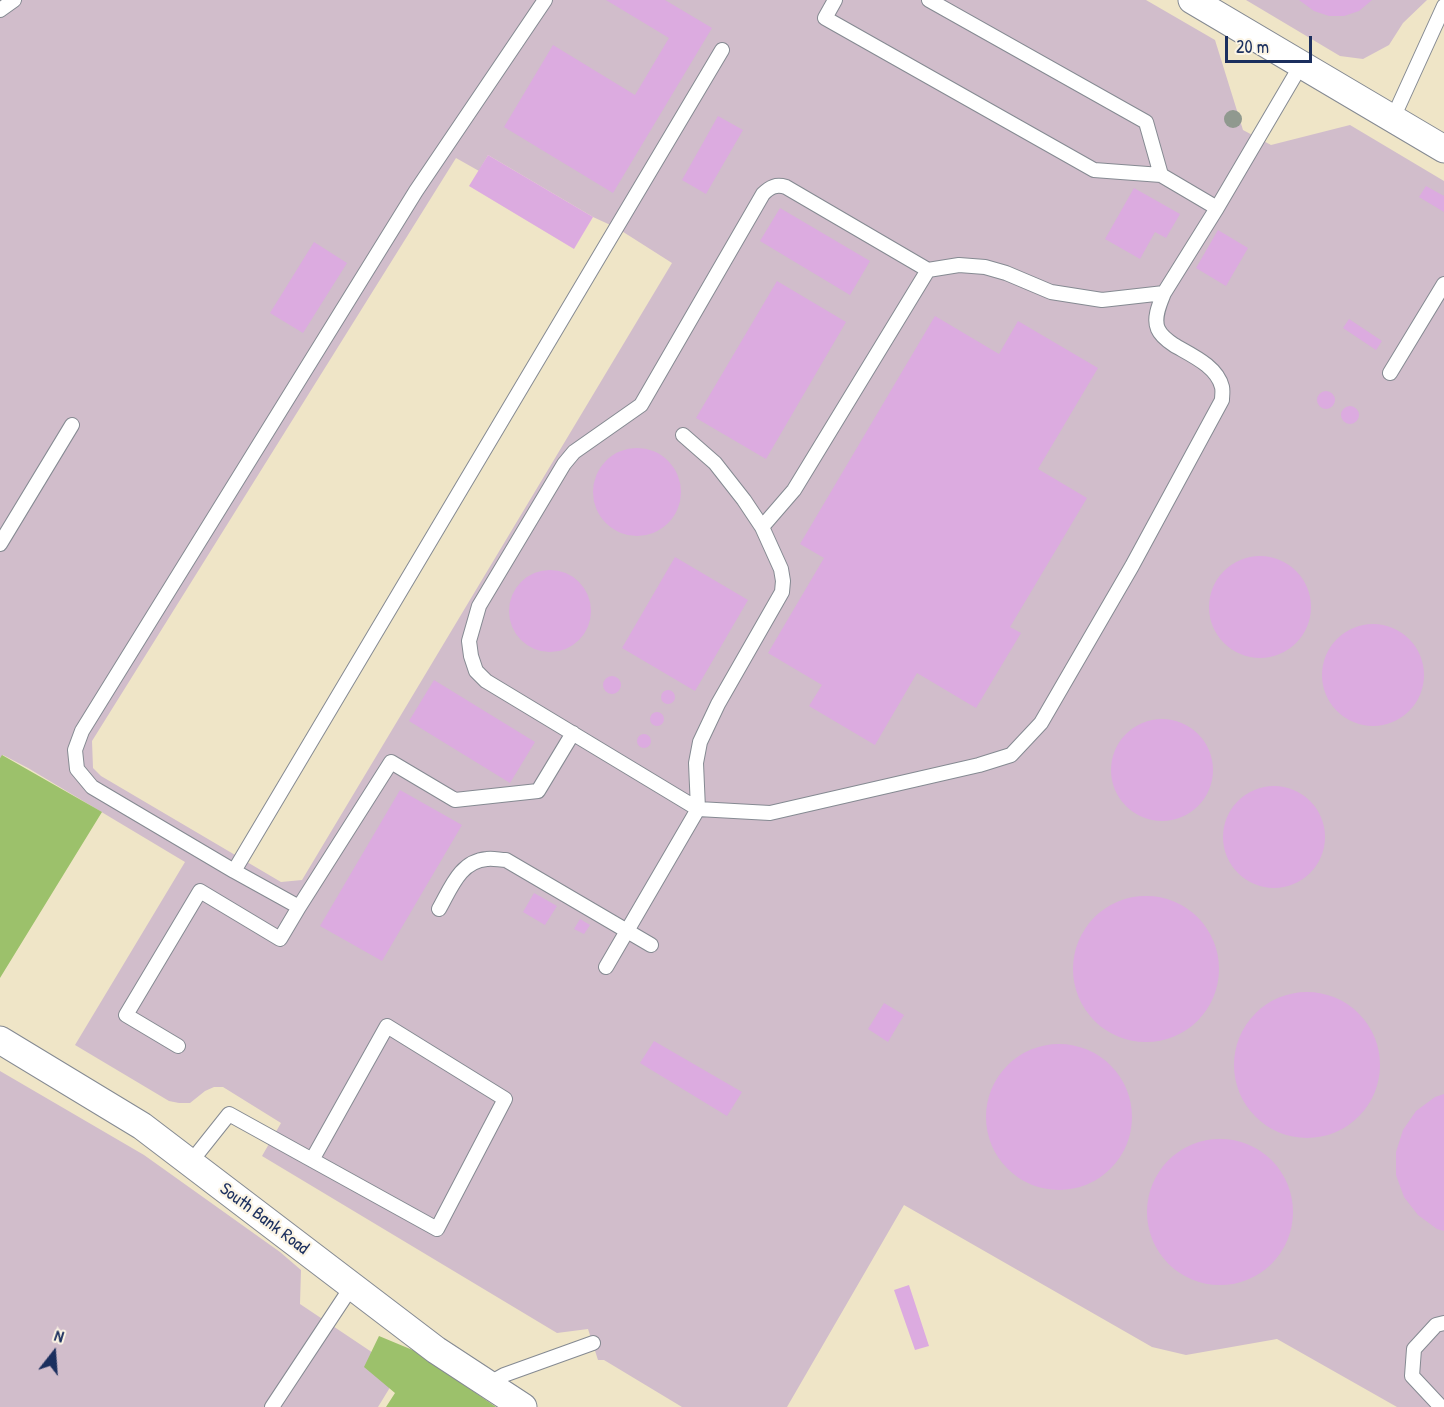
<!DOCTYPE html>
<style>
body{margin:0}
#map{position:relative;width:1444px;height:1407px;overflow:hidden;background:#efe5c7;font-family:"Patrick Hand",sans-serif}
canvas{display:block}
.north{position:absolute;left:24px;top:1323px;width:60px;height:60px;-webkit-text-stroke:4px #fcf5e5;paint-order:stroke;rotate:17deg;font-size:16px;font-weight:700;line-height:24px;text-align:center;color:#1b2f5e}
.north::after{content:'';display:block;margin:auto;width:21px;height:27px;background:#1b2f5e;clip-path:polygon(50% 0,100% 100%,50% 72%,0 100%)}
.scale{position:absolute;left:1225px;top:36px;width:87px;height:27px;box-sizing:border-box;border:3px solid #1b2f5e;border-top:0;padding-left:8px;font-size:18px;line-height:21px;white-space:nowrap;color:#1b2f5e;-webkit-text-stroke:4px #fcf5e5;paint-order:stroke}
</style>
<div id="map">
<canvas width="1444" height="1407"></canvas>
<div class="north">N</div>
<div class="scale">20 m</div>
</div>
<script>
const c = document.querySelector('canvas').getContext('2d');
c.lineJoin = 'round';
function paint(path, color) {
  c.fillStyle = color;
  c.fill(path, 'evenodd');
}
function stroke(path, color, width, dash) {
  c.strokeStyle = color;
  c.lineWidth = width;
  c.lineCap = dash ? 'butt' : 'round';
  c.setLineDash(dash || []);
  c.stroke(path);
}
function label(font, color, halo, rows, align = 'center') {
  c.font = font + ' "Patrick Hand",sans-serif';
  c.lineWidth = 4.5;
  c.setLineDash([]);
  c.textBaseline = 'middle';
  c.strokeStyle = halo;
  c.fillStyle = color;
  for (const [text, x, y, turn = 0] of rows) {
    c.save();
    c.translate(x, y);
    c.rotate((+turn || 0) * Math.PI / 180);
    c.textAlign = isNaN(turn) ? turn : align;
    if (halo) c.strokeText(text, 0, 0);
    c.fillText(text, 0, 0);
    c.restore();
  }
}
const industrial = new Path2D(`
 M0,0h1146l69,40 28,90 28,15 79,-20 94,56v1226h-47l-120,-68 -91,16 -34,-8 -248,-142 -117,202h-105l-78,-47h-6l-10,-31 -31,4 -295,-177 19,-33 -58,-36h-9l-9,4 -15,12h-11l-10,-2 -94,-56 110,-183 -157,-94 -25,-13 -3,3zM488,155l105,62 24,11 55,35 -370,617 -21,2 -180,-106 -8,-8 -1,-27 364,-583 23,13z
 M1246,0h181l-24,23 -14,22 -26,14 -23,-3z
 M0,1071l144,84 136,97 21,18 -1,34 100,67 -22,36h-378z`);
const green = new Path2D(`
 M2,755l100,57 -102,166v-220z
 M379,1336l36,15 81,56h-110l9,-14 -31,-26z`);
const building = new Path2D(`
 M606,0h59l47,28 -99,165 -109,-66 49,-82 82,50 34,-57z
 M1299,0h73l-13,11 -15,5h-15l-15,-5z
 M718,116l25,14 -37,64 -24,-14z
 M488,155l105,62 -19,32 -105,-63z
 M1426,186l18,10v16l-25,-15z
 M1134,188l46,26 -14,24 -11,-6 -15,27 -35,-20z
 M780,208l90,53 -20,34 -90,-54z
 M1218,230l30,18 -22,38 -30,-18z
 M314,242l33,21 -44,70 -33,-20z
 M777,281l69,41 -80,137 -70,-41z
 M935,316l64,38 19,-33 80,47 -60,101 49,29 -77,129 11,6 -45,75 -59,-35 -42,72 -66,-39 13,-21 -54,-32 56,-95 -24,-14z
 M1349,319l33,22 -6,9 -33,-22z
 M1317 400a9 9 0 1 1 18 0a9 9 0 1 1-18 0Z
 M1341 415a9 9 0 1 1 18 0a9 9 0 1 1-18 0Z
 M593 492a44 44 0 1 1 88 0a44 44 0 1 1-88 0Z
 M1209 607a51 51 0 1 1 102 0a51 51 0 1 1-102 0Z
 M675,557l73,43 -53,91 -73,-43z
 M509 611a41 41 0 1 1 82 0a41 41 0 1 1-82 0Z
 M1322 675a51 51 0 1 1 102 0a51 51 0 1 1-102 0Z
 M603 685a9 9 0 1 1 18 0a9 9 0 1 1-18 0Z
 M434,680l101,62 -25,41 -101,-62z
 M661 697a7 7 0 1 1 14 0a7 7 0 1 1-14 0Z
 M650 719a7 7 0 1 1 14 0a7 7 0 1 1-14 0Z
 M1111 770a51 51 0 1 1 102 0a51 51 0 1 1-102 0Z
 M637 741a7 7 0 1 1 14 0a7 7 0 1 1-14 0Z
 M1223 837a51 51 0 1 1 102 0a51 51 0 1 1-102 0Z
 M400,790l62,35 -80,136 -62,-35z
 M534,893l23,13 -12,19 -22,-13z
 M1073 969a73 73 0 1 1 146 0a73 73 0 1 1-146 0Z
 M580,919l10,6 -6,9 -10,-5z
 M1234 1065a73 73 0 1 1 146 0a73 73 0 1 1-146 0Z
 M884,1003l20,12 -16,27 -20,-13z
 M654,1041l88,51 -15,24 -87,-53z
 M986 1117a73 73 0 1 1 146 0a73 73 0 1 1-146 0Z
 M1444,1094v137l-7,-2 -19,-14 -14,-18 -8,-22v-23l7,-22 13,-19 19,-14z
 M1147 1212a73 73 0 1 1 146 0a73 73 0 1 1-146 0Z
 M909,1285l20,61 -14,4 -21,-60z`);
const service = new Path2D(`
 M545,0l-129,191 -334,540 -7,19 2,19 15,18 142,84 65,36 92,-145 64,38 83,-9 35,-58
 M835,0l-10,18 269,152 67,5 56,33
 M929,0l217,122 15,53
 M0,10l14,-10
 M1393,118l51,-112
 M1164,293l-62,7 -51,-8 -45,-19 -21,-6 -26,-2 -31,5 -142,-83c-10,-3 -16,0 -23,7l-122,211 -67,47 -10,12 -85,142 -10,35 2,15 5,15 10,10 212,128 72,4 209,-48 32,-10 30,-32 91,-157 90,-166c0,-4 1,-9 0,-13 -5,-21 -31,-32 -48,-42 -6,-4 -13,-9 -16,-16 -5,-11 2,-26 6,-36l53,-85 84,-143
 M1390,373l54,-89
 M762,527l32,-37 134,-220
 M0,544l72,-119
 M234,871l488,-821
 M439,909c12,-21 21,-48 48,-50 6,-1 13,1 19,1l145,85
 M606,967l92,-158 -2,-46 4,-21 18,-38 64,-112 1,-11 -2,-12 -19,-42 -18,-27 -29,-37 -32,-28
 M178,1046l-52,-31 74,-124 80,48 19,-32
 M190,1163l39,-49 208,115 68,-130 -118,-73 -75,134
 M488,1384l16,-9 89,-32
 M272,1407l80,-121
 M1441,1407l-29,-31 2,-27 22,-24 8,-2`);
const minor = new Path2D(`
 M1192,0l252,149
 M0,1040l142,86 294,224 87,57`);
const trees = [
 [1233,119]
];
const streetNames = [
 ["South Bank Road",264,1219,37]
];
paint(industrial, '#d1bdcb');
paint(green, '#9cc16b');
paint(building, '#dcabe0');
stroke(service, '#858a92', 16);
stroke(minor, '#858a92', 29);
stroke(service, '#fff', 14);
stroke(minor, '#fff', 27);
c.fillStyle = '#90998f';
for (const [x, y] of trees) {
  c.beginPath();
  c.arc(x, y, 9, 0, 2 * Math.PI);
  c.fill();
}
label('18px', '#1b2f5e', '#fcf5e5', streetNames);
</script>
